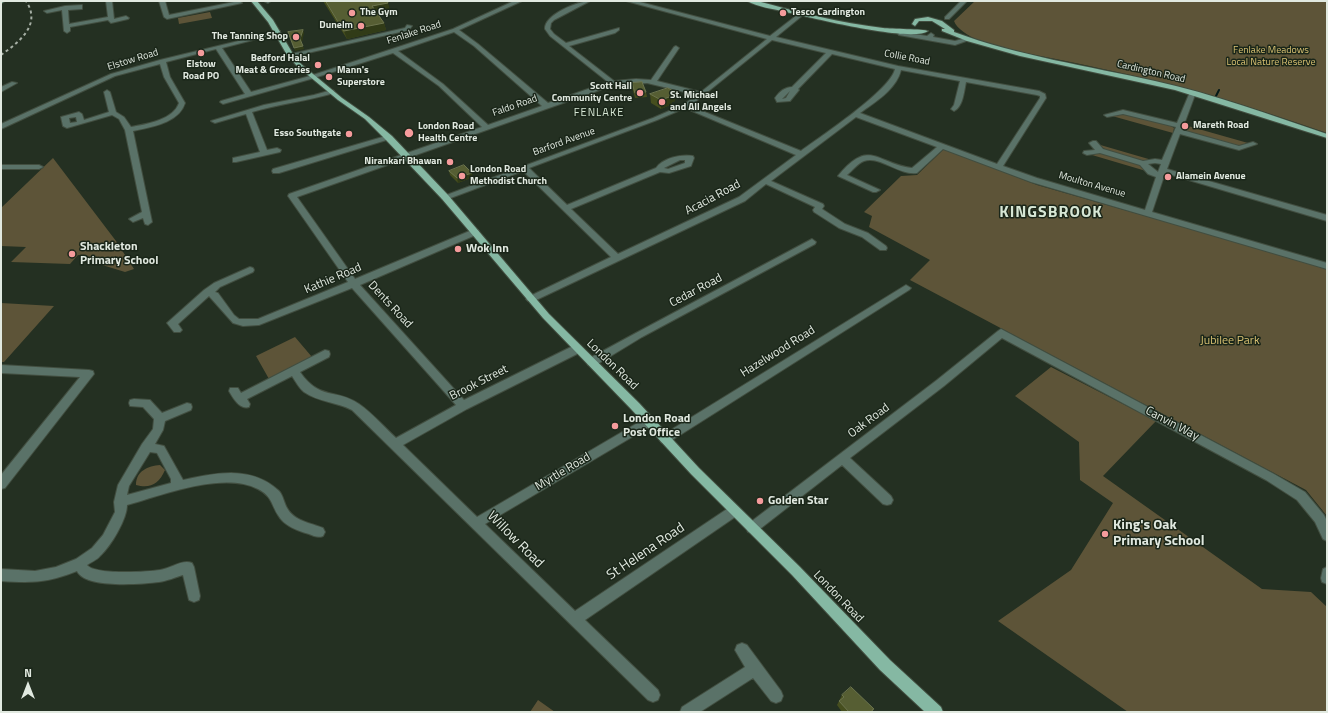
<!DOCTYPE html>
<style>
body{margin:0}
#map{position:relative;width:1328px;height:713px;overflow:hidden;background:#243022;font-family:"Titillium Web",sans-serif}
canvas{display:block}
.frame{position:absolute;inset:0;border:2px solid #e1e9e0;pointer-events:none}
.north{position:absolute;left:8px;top:665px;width:40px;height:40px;-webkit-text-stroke:3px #1a2619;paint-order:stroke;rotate:0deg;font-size:11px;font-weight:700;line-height:16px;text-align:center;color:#e1e9e0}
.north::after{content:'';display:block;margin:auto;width:14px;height:18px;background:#e1e9e0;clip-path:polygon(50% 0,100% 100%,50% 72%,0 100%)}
</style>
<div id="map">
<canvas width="1328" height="713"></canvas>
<div class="frame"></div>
<div class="north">N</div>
</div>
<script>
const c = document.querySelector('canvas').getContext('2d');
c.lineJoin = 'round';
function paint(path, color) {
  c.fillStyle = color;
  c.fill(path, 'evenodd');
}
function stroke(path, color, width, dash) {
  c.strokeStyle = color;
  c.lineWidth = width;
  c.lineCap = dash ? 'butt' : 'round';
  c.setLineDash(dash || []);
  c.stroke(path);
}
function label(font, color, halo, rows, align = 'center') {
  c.font = font + ' "Titillium Web",sans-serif';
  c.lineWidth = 3;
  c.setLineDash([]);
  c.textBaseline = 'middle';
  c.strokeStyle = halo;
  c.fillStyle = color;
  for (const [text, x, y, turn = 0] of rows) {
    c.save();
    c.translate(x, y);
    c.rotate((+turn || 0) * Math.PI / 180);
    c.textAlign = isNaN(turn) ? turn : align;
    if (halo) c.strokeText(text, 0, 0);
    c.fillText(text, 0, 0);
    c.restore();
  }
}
const green = new Path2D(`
 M975,1h352v132c-41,-14 -82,-28 -124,-40 -63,-17 -127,-30 -192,-43 -15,-3 -51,-13 -57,-29z
 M210,12l2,6 -33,6 -1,-6z
 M1127,114l44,12 3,2 -1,5 -61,-17z
 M1188,126l60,17 -10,3 -52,-14z
 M1097,144l55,16c-13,2 -45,-7 -55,-16z
 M944,149l93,36 290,83v248l-21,-26 -396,-210 20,-20 -61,-33 3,-11 -8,-4 37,-36 16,-1z
 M1099,153l41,11 6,7 -54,-16z
 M53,158l63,83 18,28 -9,3 -39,-12 2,-4 -10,-1 -8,9 -59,-2 15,-15 -25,-1v-38z
 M1,303l53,3 -50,56h-3z
 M295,337l17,20 -43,22 -13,-23z
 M1051,367l105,54 -53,55 159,113 49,3 16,15v105h-199l-130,-91 73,-51 42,-67 -33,-23 -1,-38 -64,-46z
 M160,465l5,5c-6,14 -15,19 -29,15 0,-14 12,-19 24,-20z
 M538,700l17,12h-25z`);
const stream = new Path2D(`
 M1216,96l3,-6`);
const minor = new Path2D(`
 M106,1h6l2,18 12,-3 3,2 -1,1 -17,4 -3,-3 -38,7v4l-3,2 -3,-2 -2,-21 -15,3 -3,-2 21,-5 17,-1v4l-14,1 1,14 39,-7z
 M159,1h6l4,14 70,-14 3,2 -75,16 -3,-2z
 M264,1h7l-3,2z
 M514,1h8l-63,29 19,14 70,59 60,-21 -58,-46 -5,-7c-1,-14 33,-28 45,-28l-36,19 -3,3 -1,6 4,5 12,9 53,-15v2l-4,3 -46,13 45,35 22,-2 15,1 23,-33 2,-1 3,2 -22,33 44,11 66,-53 -141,-38h10l134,35 31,-24 2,1v2l-27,22 122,29 141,25 6,3 1,4 -43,68 34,12 108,32 11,-33 -8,-3 -8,-9 -40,-12 -13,2 -4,-2 1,-2 11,-1 -6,-7 4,-2h3l7,8 40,12 12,-2 7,1 14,-33 -53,-13 -16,3 -3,-2 19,-5 54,13 13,-31 5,-1 1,1 -14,38 57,16 14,-4 4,2 -18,6 -59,-16 -13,35 160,46v6l-162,-48 -13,39 175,51v6l-296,-87 -88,-33 -26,24c-17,3 -38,-18 -53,-12 -6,2 -12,10 -17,14l33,15 -4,2h-3l-35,-16c32,-39 39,-12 74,-8l25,-21 -81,-30 -85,64 52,23 1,2 -2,3 23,15 23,9 18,13 1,2 -1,2h-6l-18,-13 -23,-9 -25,-16 -1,-2 2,-3 -49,-23 -21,17 -211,100h-6l-2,-2 2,-2 83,-40 -88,-86 -75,28h-6l-1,-2 212,-79 30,-13 14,-10 -50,-12 -33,2 -317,112 58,82 117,-49h6l1,2 -1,2 -118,51 104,115 109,-54h8l1,3 -1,3 -114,57 -64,36 74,72 169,-99 4,-1 4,1 1,3 -1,3 -169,100 90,87 155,-104 4,-1 4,1 2,4 -2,4 -153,105 73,70 2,5 -2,5 -5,2 -5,-2 -296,-290c-15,-8 -34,-8 -48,-18 -5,-4 -8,-10 -12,-16l-45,23 3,5 -1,3c-9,3 -16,-9 -20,-16l1,-3h8l3,5 84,-43 4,1 1,3 -1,3 -29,15c20,29 36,16 59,32 13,9 25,23 37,34l60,-33 -104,-117 -93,37 -16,1 -10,-3 -24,-27 -31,28 4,6 -2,2h-6l-7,-9 37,-33 10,-7 36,-16 3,1 1,2 -1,2 -33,15 -5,5 3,1 16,22 5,4h19l90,-37 -60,-86 1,-2 193,-67 -43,-41 -46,-33 -79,25 -91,26 -3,-2 1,-1 24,-7 -29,-45 -50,13 4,15 15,26c-6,20 -34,24 -52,28l19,91 -4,3 -3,-1 -2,-6 -10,4 -4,-3 13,-7 -17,-82 -6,-11 -7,-4 -45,13 -4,-2 -2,-9 18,-5 3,2 2,6 25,-8 -5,-20 3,-2 3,2 6,20 8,5 7,10c16,-3 42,-7 48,-24l-15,-26 -4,-13 -45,12 -114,53v-5l110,-50 49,-14 120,-29v2l-58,15 29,44 59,-16 143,-47zM454,32l20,14 68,60 -54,19 -45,-41 -45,-33zM772,40l54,13 -34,34c-7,0 -13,5 -17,11l2,4 13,-1 9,-11 -1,-1 34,-35 63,15c-4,21 -75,68 -94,82l-111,-45zM901,70l59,11 -6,24 -3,4 3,2c9,-4 10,-20 12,-29l71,13 3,1v2l-43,66 -137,-51c15,-11 36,-23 41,-43zM790,91l-4,7 -4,1zM685,108l111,47 -57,42 -121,57 -47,-45 89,-37 9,1 22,-7 3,-8 -1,-2c-12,-2 -30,2 -37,12l-89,37 -38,-37 128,-48zM76,117l1,5 -7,1 -1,-5zM680,160h5v3l-17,6 -4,-1zM1155,163l6,1 -3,8 -10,-8z
 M961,1h6l-18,18h-4v-2z
 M407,25l5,1 -3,4 -119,27 -3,-2 118,-27z
 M901,32l26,4 4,-3 3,2 -1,2 22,4 11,-3 3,2 -14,5 -56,-10 -1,-1z
 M12,82l5,1 -16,9v-5z
 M332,90l2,1v2c-27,8 -55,11 -82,19l15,38 10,-2 4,2 -1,2 -44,10h-3v-4l27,-6 -14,-38 -31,9 -4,-2 53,-16 50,-10z
 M386,136h3l4,2 -114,35h-6l-1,-2 1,-2z
 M1,165h38l4,2 -4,2h-38z
 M812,239l4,3 -1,2 -173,93 -46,28h-8l-1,-3 1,-3 48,-26z
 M906,285l5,3 -2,2 -240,152 -4,2 -4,-2 -2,-3 2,-3z
 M1001,329l273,145 31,18 19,23 3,6v20l-4,-2 -8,-17 -18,-22 -31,-20 -264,-142 -58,48 -94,72 41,38 2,4 -2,4 -4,1 -4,-1 -41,-39 -86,67 -4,1 -4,-1 -2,-4 2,-4 189,-144 61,-49z
 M1,365l88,5 4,1 1,3 -89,114 -4,1v-14l79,-98 -79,-4z
 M134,399l16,1 12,13 25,-10 4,1 1,3 -1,3 -26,11 -2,9 -8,14 9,2 19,34c33,-7 68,-15 96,11 4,4 5,12 8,17 7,13 24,15 36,20l2,4 -2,4c-5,2 -9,0 -14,-2 -11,-3 -25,-8 -31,-19 -7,-11 -6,-19 -20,-26 -35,-18 -95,6 -131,16 0,14 -16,41 -27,51 -3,4 -9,6 -13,9 8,10 59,7 73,5 10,-1 22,-11 32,-7l2,4 6,29 -1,4 -5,2 -5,-2 -6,-25c-7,2 -16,6 -24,7 -17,2 -74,7 -82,-11 -30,12 -45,12 -76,10v-12l34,2 21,-4 20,-8 16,-11 11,-13 12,-23 -1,-10 4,-17 24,-41 11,-15 1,-10 -11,-12 -13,-1 -1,-3 1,-3zM150,452l7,1 14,26v4l-44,12 2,-9z
 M1327,567v17l-5,-2 -1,-4 2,-9z
 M742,643l5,2 34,46 2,5 -2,5 -5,2 -5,-2 -18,-23 -53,34h-20l2,-5 63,-40 -10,-17 2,-5z`);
const major = new Path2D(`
 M1,1h4l-3,2z
 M251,1h6l16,19 20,34 8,10 41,34 27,19 23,19 56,59 101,119 90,89 60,65 101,99 90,93 51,47 2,5h-18l-45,-42 -88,-95 -101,-101 -60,-65 -88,-91 -101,-119 -56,-59 -21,-21 -27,-19 -41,-34 -10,-11 -19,-33z
 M747,1h10c41,11 83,22 126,27 8,1 41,1 45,3 -17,12 -119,-14 -142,-19 -12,-3 -29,-5 -39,-11z
 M928,17l14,4 12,9v2c65,24 134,34 201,49 59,13 115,34 172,53v4l-152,-48 -155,-34 -53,-15 -25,-10v-2h3l-13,-8h-13l-4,5 -3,-2 3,-5z`);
const rail = new Path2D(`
 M1,55c18,-13 41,-30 25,-54`);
const wall = new Path2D(`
 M323,1h64l3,10 -13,2 7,10 2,7 -39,9z
 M632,83l14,9 1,5 -12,1 -3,-11z
 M650,94l25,7 -3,1v2l-11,5 -10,-6z
 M449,171l24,6 -15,6 -8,-8z
 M842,695l32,14 -2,2 1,1h-31l-5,-7z`);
const shadedWall = new Path2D(`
 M388,3l2,8 -16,3 -2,-8z
 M384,23l2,7 -39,9 -3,-8z
 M303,30l1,3 -2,9 -2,-3z
 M303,46l1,3 -9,2 -1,-3z
 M675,92v9l-3,1v2l-11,5v-9l9,-5z
 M472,173l1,4 -15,6 -1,-5z`);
const building = new Path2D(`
 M326,1h61l1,2 -16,3 12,17 -40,8z
 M303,30l-3,9 3,7 -9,2 -6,-16z
 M642,82l4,10 -11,1 -3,-10z
 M668,88l7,4 -5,3 2,1 -11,4 -11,-6z
 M464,165l8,8 -15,5 -8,-7z
 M851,687l23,22 -2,1 1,2h-24l-10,-11 5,-4 -2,-2z`);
const markers = [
 [352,13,4,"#f59b9c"],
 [783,13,4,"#f59b9c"],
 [361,26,4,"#f59b9c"],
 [296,37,4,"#f59b9c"],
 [201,53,4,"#f59b9c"],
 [318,65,4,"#f59b9c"],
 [329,77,4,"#f59b9c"],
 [640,93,4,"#f59b9c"],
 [662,102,4,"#f59b9c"],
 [1185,126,4,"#f59b9c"],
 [409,133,5,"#f59b9c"],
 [349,134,4,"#f59b9c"],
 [450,162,4,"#f59b9c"],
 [462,176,4,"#f59b9c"],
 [1168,177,4,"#f59b9c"],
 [458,249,4,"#f59b9c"],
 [72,254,4,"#f59b9c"],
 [615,426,4,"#f59b9c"],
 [760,501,4,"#f59b9c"],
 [1105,534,4,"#f59b9c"]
];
const farPoinames = [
 ["The Gym",360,13],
 ["Tesco Cardington",791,13],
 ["Dunelm",353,26,"right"],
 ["The Tanning Shop",288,37,"right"],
 ["Bedford Halal",310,59,"right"],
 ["Meat & Groceries",310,71,"right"],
 ["Elstow",201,65,"center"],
 ["Road PO",201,77,"center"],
 ["Mann's",337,71],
 ["Superstore",337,83],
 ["Scott Hall",632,87,"right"],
 ["Community Centre",632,99,"right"],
 ["St. Michael",670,96],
 ["and All Angels",670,108],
 ["Mareth Road",1193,126],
 ["London Road",418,127],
 ["Health Centre",418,139],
 ["Esso Southgate",341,134,"right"],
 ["Nirankari Bhawan",442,162,"right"],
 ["London Road",470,170],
 ["Methodist Church",470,182],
 ["Alamein Avenue",1176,177]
];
const farStreetnames = [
 ["Fenlake Road",414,33,-18],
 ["Collie Road",907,58,11],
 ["Elstow Road",133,60,-17],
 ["Cardington Road",1151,72,13],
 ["Faldo Road",515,106,-19],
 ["Barford Avenue",564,142,-20],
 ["Moulton Avenue",1092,185,16]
];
const farParknames = [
 ["Fenlake Meadows",1271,51],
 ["Local Nature Reserve",1271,63]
];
const farNeighbourhoodnames = [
 ["FENLAKE",599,113]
];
const streetNames = [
 ["Acacia Road",713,198,-28],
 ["Kathie Road",333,279,-23],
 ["Cedar Road",696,291,-28],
 ["Dents Road",390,305,47],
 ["Hazelwood Road",778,352,-32],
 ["London Road",612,365,44],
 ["Brook Street",479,383,-27],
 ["Oak Road",869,421,-37],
 ["Canvin Way",1172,424,28],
 ["Myrtle Road",563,472,-31],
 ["London Road",838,597,46]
];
const poiNames = [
 ["Shackleton",80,247],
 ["Primary School",80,261],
 ["Wok Inn",466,249],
 ["London Road",623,419],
 ["Post Office",623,433],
 ["Golden Star",768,501]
];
const parkNames = [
 ["Jubilee Park",1230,341]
];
const nearPoinames = [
 ["King's Oak",1113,526],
 ["Primary School",1113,542]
];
const nearStreetnames = [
 ["Willow Road",515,540,45],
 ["St Helena Road",646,552,-34]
];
const districtNames = [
 ["KINGSBROOK",1051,213]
];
paint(green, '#5d5438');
stroke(stream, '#031918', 2);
stroke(minor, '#424e40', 2);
stroke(major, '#424e40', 2);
paint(minor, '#5a7268');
paint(major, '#85b8a3');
stroke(rail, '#a6afa5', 2, [3, 3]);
paint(wall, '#464e1e');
paint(shadedWall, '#313b17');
paint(building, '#565e33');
stroke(building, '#6c744e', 1);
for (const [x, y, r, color] of markers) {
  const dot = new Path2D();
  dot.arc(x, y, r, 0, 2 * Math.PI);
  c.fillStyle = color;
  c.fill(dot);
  stroke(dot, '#1a2619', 1.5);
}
label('bold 10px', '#e1e9e0', '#1a2619', farPoinames, 'left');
label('10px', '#e1e9e0', '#1a2619', farStreetnames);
label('10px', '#d8c072', '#1a2619', farParknames);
c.letterSpacing = '1px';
label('11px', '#d7e7d5', '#1a2619', farNeighbourhoodnames);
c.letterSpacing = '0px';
label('12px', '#e1e9e0', '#1a2619', streetNames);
label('bold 12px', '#e1e9e0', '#1a2619', poiNames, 'left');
label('12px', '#d8c072', '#1a2619', parkNames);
label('bold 14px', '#e1e9e0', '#1a2619', nearPoinames, 'left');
label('14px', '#e1e9e0', '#1a2619', nearStreetnames);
c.letterSpacing = '1px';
label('bold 16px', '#d7e7d5', '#1a2619', districtNames);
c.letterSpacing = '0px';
</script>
